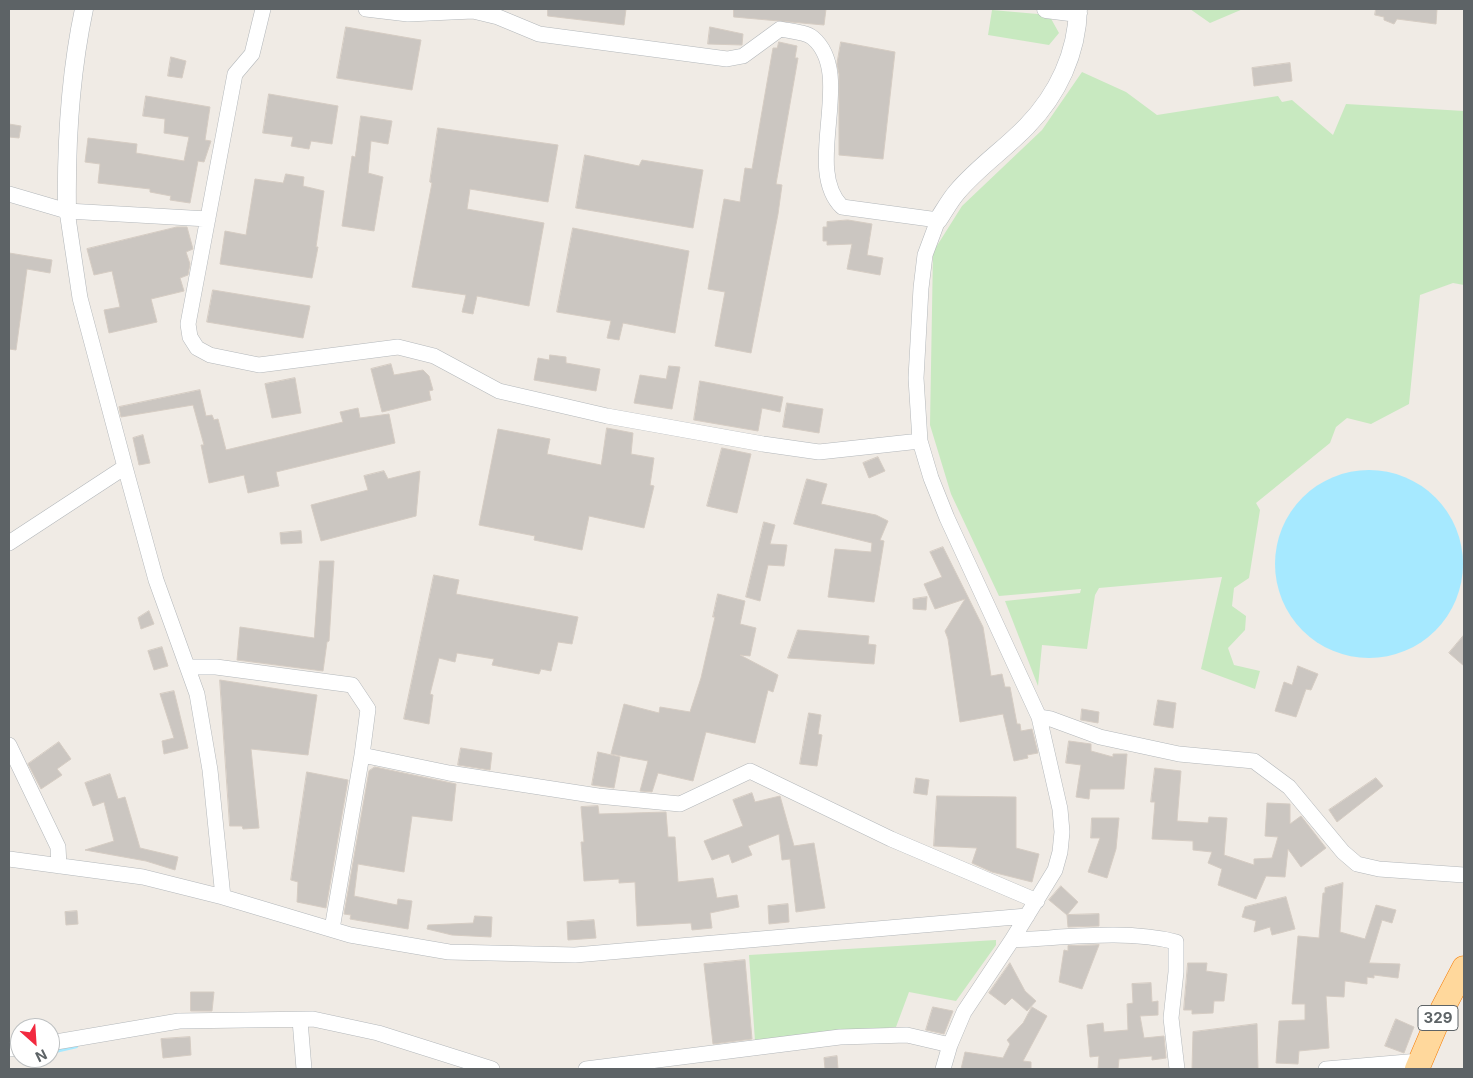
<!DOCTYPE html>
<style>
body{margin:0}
#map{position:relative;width:1473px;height:1078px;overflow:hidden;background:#f0ebe5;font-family:Inter,sans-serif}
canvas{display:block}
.frame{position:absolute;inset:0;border:10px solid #5d6366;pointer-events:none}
.north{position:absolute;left:10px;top:1018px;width:50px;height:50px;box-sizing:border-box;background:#fff;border:1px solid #bec1c2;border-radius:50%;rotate:154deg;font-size:14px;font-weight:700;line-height:20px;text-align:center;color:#5d6366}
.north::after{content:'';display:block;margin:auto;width:18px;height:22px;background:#f2293f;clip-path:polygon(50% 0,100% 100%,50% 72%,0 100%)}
</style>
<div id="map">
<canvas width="1473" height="1078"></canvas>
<div class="frame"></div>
<div class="north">N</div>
</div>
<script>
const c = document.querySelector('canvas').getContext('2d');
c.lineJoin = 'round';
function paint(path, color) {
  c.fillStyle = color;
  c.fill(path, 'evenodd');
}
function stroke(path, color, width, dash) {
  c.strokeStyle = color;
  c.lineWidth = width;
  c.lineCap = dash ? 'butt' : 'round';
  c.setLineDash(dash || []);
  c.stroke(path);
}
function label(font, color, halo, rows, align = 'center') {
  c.font = font + ' Inter,sans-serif';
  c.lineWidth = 4;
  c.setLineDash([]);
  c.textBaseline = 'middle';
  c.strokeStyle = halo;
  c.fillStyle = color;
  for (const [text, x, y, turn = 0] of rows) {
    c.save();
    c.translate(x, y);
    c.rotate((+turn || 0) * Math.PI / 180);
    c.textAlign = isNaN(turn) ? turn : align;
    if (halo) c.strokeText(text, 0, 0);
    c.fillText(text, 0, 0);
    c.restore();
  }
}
const green = new Path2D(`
 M1190,9h53l-33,14z
 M992,10l57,5 10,18 -10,12 -61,-10z
 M1082,72l44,20 31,23 121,-19 4,6 10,-2 41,35 13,-31 118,7v174l-11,-2 -33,12 -11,109 -38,20 -24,-6 -11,9 -6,16 -74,60 4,7 -11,68 -15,10 -2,18 14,10 -1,14 -17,18 6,17 26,6 -5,18 -54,-20 21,-92 -123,11 -4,7 -8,54 -45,-4 -4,41 -33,-85 75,-8 1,-4 -82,7 -48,-102 -21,-69 3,-173 29,-46 80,-76z
 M996,940v5l-40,56 -47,-9 -13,35 -141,14 -6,-86z`);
const water = new Path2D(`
 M1275 564a94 94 0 1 1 188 0a94 94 0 1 1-188 0Z`);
const stream = new Path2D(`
 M50,1052l26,-6`);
const building = new Path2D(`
 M548,9h78l-2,16 -76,-9z
 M734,9h92l-2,16 -90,-8z
 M1376,9h61l-1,15 -39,-5 -3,5 -10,-4v-3l-9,-2z
 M346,27l75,13 -9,50 -75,-12z
 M710,27l33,7 -1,11 -34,-1z
 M779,42l18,4 -2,12h3l-22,126 6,1 -4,29 -27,139 -36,-7 10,-54 -17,-3 16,-90 16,3 5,-34 7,1 21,-121h4z
 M841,42l54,10 -12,107 -44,-4v-81l-2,-10z
 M171,57l15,4 -4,17 -14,-2z
 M1290,63l2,18 -38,5 -2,-18z
 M269,94l69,12 -6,38 -21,-3 -2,8 -18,-3 2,-9 -30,-4z
 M146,96l64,11 -5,33 6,1 -7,21 -6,-1 -8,42 -20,-3 1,-4 -21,-4v-3l-52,-6 2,-19 -15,-2 3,-24 49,6 -1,9 48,8 5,-24 -25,-4 1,-14 -22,-3z
 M361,116l31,5 -4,23 -17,-3 -3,32 15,4 -9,54 -32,-5 10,-70 3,1z
 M9,124l12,2 -2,12 -10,-1z
 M438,128l120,17 -10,57 -78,-13 -3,20 77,14 -15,83 -52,-10 -4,18 -11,-2 4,-17 -54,-8 20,-104 -2,-1z
 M585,155l54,11 3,-6 61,10 -10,58 -117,-20z
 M286,174l18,3 -1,9 21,5 -8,56h2l-6,31 -92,-14 5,-33 21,4 9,-56 28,4z
 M848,220l24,4 -5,31 16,3 -3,17 -33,-6 5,-25 -25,1v-4h-4v-14h4v-5z
 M177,227h10l6,22 -7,3 4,12 -2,11 -8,3 4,13 -33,8 6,23 -48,11 -5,-23 16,-3 -8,-36 -18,4 -7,-26z
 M573,228l116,23 -14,82 -52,-10 -4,17 -12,-2 4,-17 -54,-9z
 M9,253l43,7 -2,13 -23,-4 -11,81 -7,-1z
 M213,290l97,16 -7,32 -96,-16z
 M550,355l16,2v6l34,6 -4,22 -62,-11 4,-22 11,2z
 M391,364l3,11 29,-5 6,6 4,14 -4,1 2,9 -49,12 -11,-43z
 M669,366l11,1 -8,42 -38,-6 6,-28 26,4z
 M295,378l6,35 -29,5 -7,-34z
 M700,381l83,16 -3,15 -18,-4 -4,23 -64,-11z
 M200,390l6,26 6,-1 2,5 4,-1 8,31 117,-28 -3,-10 18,-4 2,10 29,-4 6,29 -119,29 3,14 -31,7 -4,-18 -35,8 -8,-38h3l-11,-40 -72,12 -2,-10z
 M787,403l36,6 -4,24 -36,-6z
 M607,428l26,5 -2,21 23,4 -4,27 4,1 -10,42 -55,-12 -7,34 -48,-10 1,-4 -56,-11 19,-96 52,10 -3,15 54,11z
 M143,435l7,28 -11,2 -6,-27z
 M722,448l29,6 -14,59 -30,-7z
 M878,457l7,14 -16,7 -6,-15z
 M384,471l4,8 32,-8 -4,45 -95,25 -10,-36 57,-15 -4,-14z
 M807,479l20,5 -6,20 55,11 12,6 -8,19 4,1 -10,61 -46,-5 7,-48 36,3 1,-9 -78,-19z
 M764,522l11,3 -5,19 17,1 -3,21 -16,-1 -8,36 -14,-4z
 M301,531l1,12 -21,1 -1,-11z
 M943,547l40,80 8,49 11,-2 3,13h5l7,37h3l1,7 11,-2 6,24 -11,2 1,3 -14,3 -11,-47 -43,8 -12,-83 -3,-8 20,-32 -30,10 -11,-25 18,-7 -12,-25z
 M320,561h14l-5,80 -2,1 -4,29 -86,-11 3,-33 74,11z
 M434,575l25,5 -3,14 122,23 -6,27 -14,-2 -7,29 -10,-2 -2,5 -47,-9 2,-6 -37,-6 -2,9 -16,-4 -9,36 3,1 -4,29 -25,-5z
 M718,594l27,7 -5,23 16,4 -6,28 -10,-1 38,20 -5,17 -5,-2 -13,53 -49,-11 -13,49 -35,-8 -6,19 -12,-1 8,-30 -37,-7 13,-50 35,9 1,-6 30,5 11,-34 14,-61h-2z
 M927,597l-1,13 -13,-1v-10z
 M149,611l5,13 -13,5 -3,-11z
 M798,630l71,6 -1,8 8,1 -2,19 -86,-6z
 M1464,635v31l-15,-13z
 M162,647l6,19 -14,4 -6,-19z
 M1298,666l20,8 -7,16 -5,-1 -10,28 -21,-6 9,-29 8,3z
 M220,680l97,15 -9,60 -57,-6 8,79 -16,1 -1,-3h-12z
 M174,691l14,57 -24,6 -2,-13 12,-3 -14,-44z
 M1158,700l18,3 -3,25 -19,-3z
 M1082,709l17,3 -1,11 -17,-3z
 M809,713l12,2 -3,19 4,1 -5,31 -17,-2z
 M1069,741l22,3v7l22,6v-3h14l-3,35h-34l-1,10 -13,-2 5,-32 -15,-2z
 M59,742l12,17 -14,10 5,6 -21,14 -13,-25z
 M461,748l31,5 -2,17 -32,-5z
 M598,752l22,5 -6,31 -22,-3z
 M375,767l81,17 -4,37 -40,-5 -8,56 -46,-8 -4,32 43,9 1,-6 14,2 -4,28 -58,-10 1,-4 -7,-1 25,-143z
 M1155,768l26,3 -4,50 31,2 1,-6 18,1 -3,37 30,10v-6l18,-1 6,-21 -13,-1 2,-33 23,1v20l11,-8 25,32 -25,19 -13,-18 -3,28 -19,-1 -10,23 -38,-14 4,-16 -14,-6 4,-11 -19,-2v-9l-41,-2 3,-37h-4z
 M307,772l41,8 -22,128 -29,-6 1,-20 -7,-2z
 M110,774l8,25 7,-2 15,51 38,9 -3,13 -29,-9 -61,-11 29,-9 -10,-39 -11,4 -8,-23z
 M916,778l13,2 -2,15 -13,-2z
 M1376,778l7,8 -46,36 -8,-12z
 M752,793l3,9 25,-6 14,50 20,-3 11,65 -29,4 -6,-53 -8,1 -3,-26 -31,12 4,9 -20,8 -3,-9 -17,6 -8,-19 39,-15 -10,-26z
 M937,796l79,1v51l23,6 -7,28 -40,-10 -20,-9 5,-15 -43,-2z
 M598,806l1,8 67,-2 2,25h7l3,45 35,-4 4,20 20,-3 2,12 -29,6 2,15 -20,2 -1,-7 -54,3 -2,-44 -16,1v-4l-35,2 -3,-39h3l-3,-35z
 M1092,818h27l-3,31 -9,29 -19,-6 12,-34h-9z
 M1343,883l-3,49 25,7 11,-34 20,5 -4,13 -10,-3 -13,43 31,1 -2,14 -24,-3v3l-7,-1v7l-22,-3 -1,16 -18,-1 3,52 -30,3 -1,13 -22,-1 3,-42 26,-1v-16h-13l6,-68 21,2 4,-45h2v-5z
 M1061,886l17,16 -11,13 -18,-15z
 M1286,897l9,32 -23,6 -2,-8 -16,5 2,-11 -14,-4 3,-10z
 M788,904l1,18 -20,2 -1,-18z
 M77,911l1,13 -12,1 -1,-13z
 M1099,914v12l-31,1 -1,-12z
 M475,916l17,1 -1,20 -39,-2 -25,-6 1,-4 45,-2z
 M594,920l2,18 -28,2 -1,-18z
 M1099,945l-17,44 -23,-7 5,-32 4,1v-5z
 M745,960l7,79 -39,5 -9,-80z
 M1010,963l15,28 11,10 -9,10 -15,-13 -7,7 -16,-12z
 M1188,963h19l-1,8 21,3 -3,27h-10l-1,12 -21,1v-4h-8z
 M1151,983l1,19 6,-1v14l-18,1 4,22 20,-2 2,22 -14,2v-4l-33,3 -1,10h-20l1,-13 -9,1 -3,-32 16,-2 1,9 24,-2 -1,-26 6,-1 -1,-19z
 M191,992h23l-2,19h-21z
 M933,1007l20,4 -9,23 -18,-4z
 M1032,1007l15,9 -24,45 8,1v7h-70l4,-17 38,6 7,-14 -3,-4 16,-17z
 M1396,1019l18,8 -10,26 -19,-7z
 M1257,1024l1,45h-66l1,-37z
 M190,1037l1,18 -28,3 -2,-19z
 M837,1056l1,13h-13l-1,-11z`);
const minor = new Path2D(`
 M263,9l-11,45 -17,20 -47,250 2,13 7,11 13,7 49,10 139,-18 36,9 65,35 108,25 156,28 56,8 101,-11
 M366,9l42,5 65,-3 25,6 41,17 188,25 16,-3 37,-27c9,2 26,3 33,9 43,37 -11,130 29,169l96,13 -13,35 -4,33 -5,90 4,63 11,37 16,40 92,199 21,92 2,23 -2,20 -5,18 -43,70 -48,72 -14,33 -7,24
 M9,194l58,17 141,8
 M125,467l31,113 41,114 13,76 13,127
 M9,543l116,-76 -45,-169 -13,-87
 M188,667h28l136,18 16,24 -6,46
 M1039,717l12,2 49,18 79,17 75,7 35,26 54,65 14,12 22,5 85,6
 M9,745l49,102 1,19
 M9,859l134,18 80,20 127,38 99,17 126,3 452,-39
 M332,929l30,-174 87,18 149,23 82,8 70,-33 141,68 146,62
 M1012,940c52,-2 114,-11 164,2v30l-5,46 6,51
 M300,1020l4,49
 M50,1043l129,-22 134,-2 65,14 114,36
 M9,1049l11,-1
 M586,1069l254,-32 67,-2 43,10
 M1326,1069l93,-8`);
const tertiary = new Path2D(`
 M1046,9l32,4
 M67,211c-1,-67 3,-136 17,-202
 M938,220c6,-9 12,-20 19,-28 21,-25 48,-43 70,-66 31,-32 50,-73 51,-117`);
const trunk = new Path2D(`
 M1417,1069l26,-61 21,-40`);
const shields = [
 [1438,1018,40]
];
const shieldNames = [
 ["329",1438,1018]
];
paint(green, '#c8e9c0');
paint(water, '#a6e9ff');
stroke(stream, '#a6e9ff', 4.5);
paint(building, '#cbc6c1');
stroke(building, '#d5ccc3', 1);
stroke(minor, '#b3b7ba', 16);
stroke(tertiary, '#b3b7ba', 19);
stroke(trunk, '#f57b00', 25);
stroke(minor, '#fff', 15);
stroke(tertiary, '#fff', 18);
stroke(trunk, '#ffd89c', 24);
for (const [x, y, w] of shields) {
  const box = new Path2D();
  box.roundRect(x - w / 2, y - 12.5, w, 25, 4);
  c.fillStyle = '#fff';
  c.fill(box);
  stroke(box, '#5d6366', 1);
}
label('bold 15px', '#5d6366', null, shieldNames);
</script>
